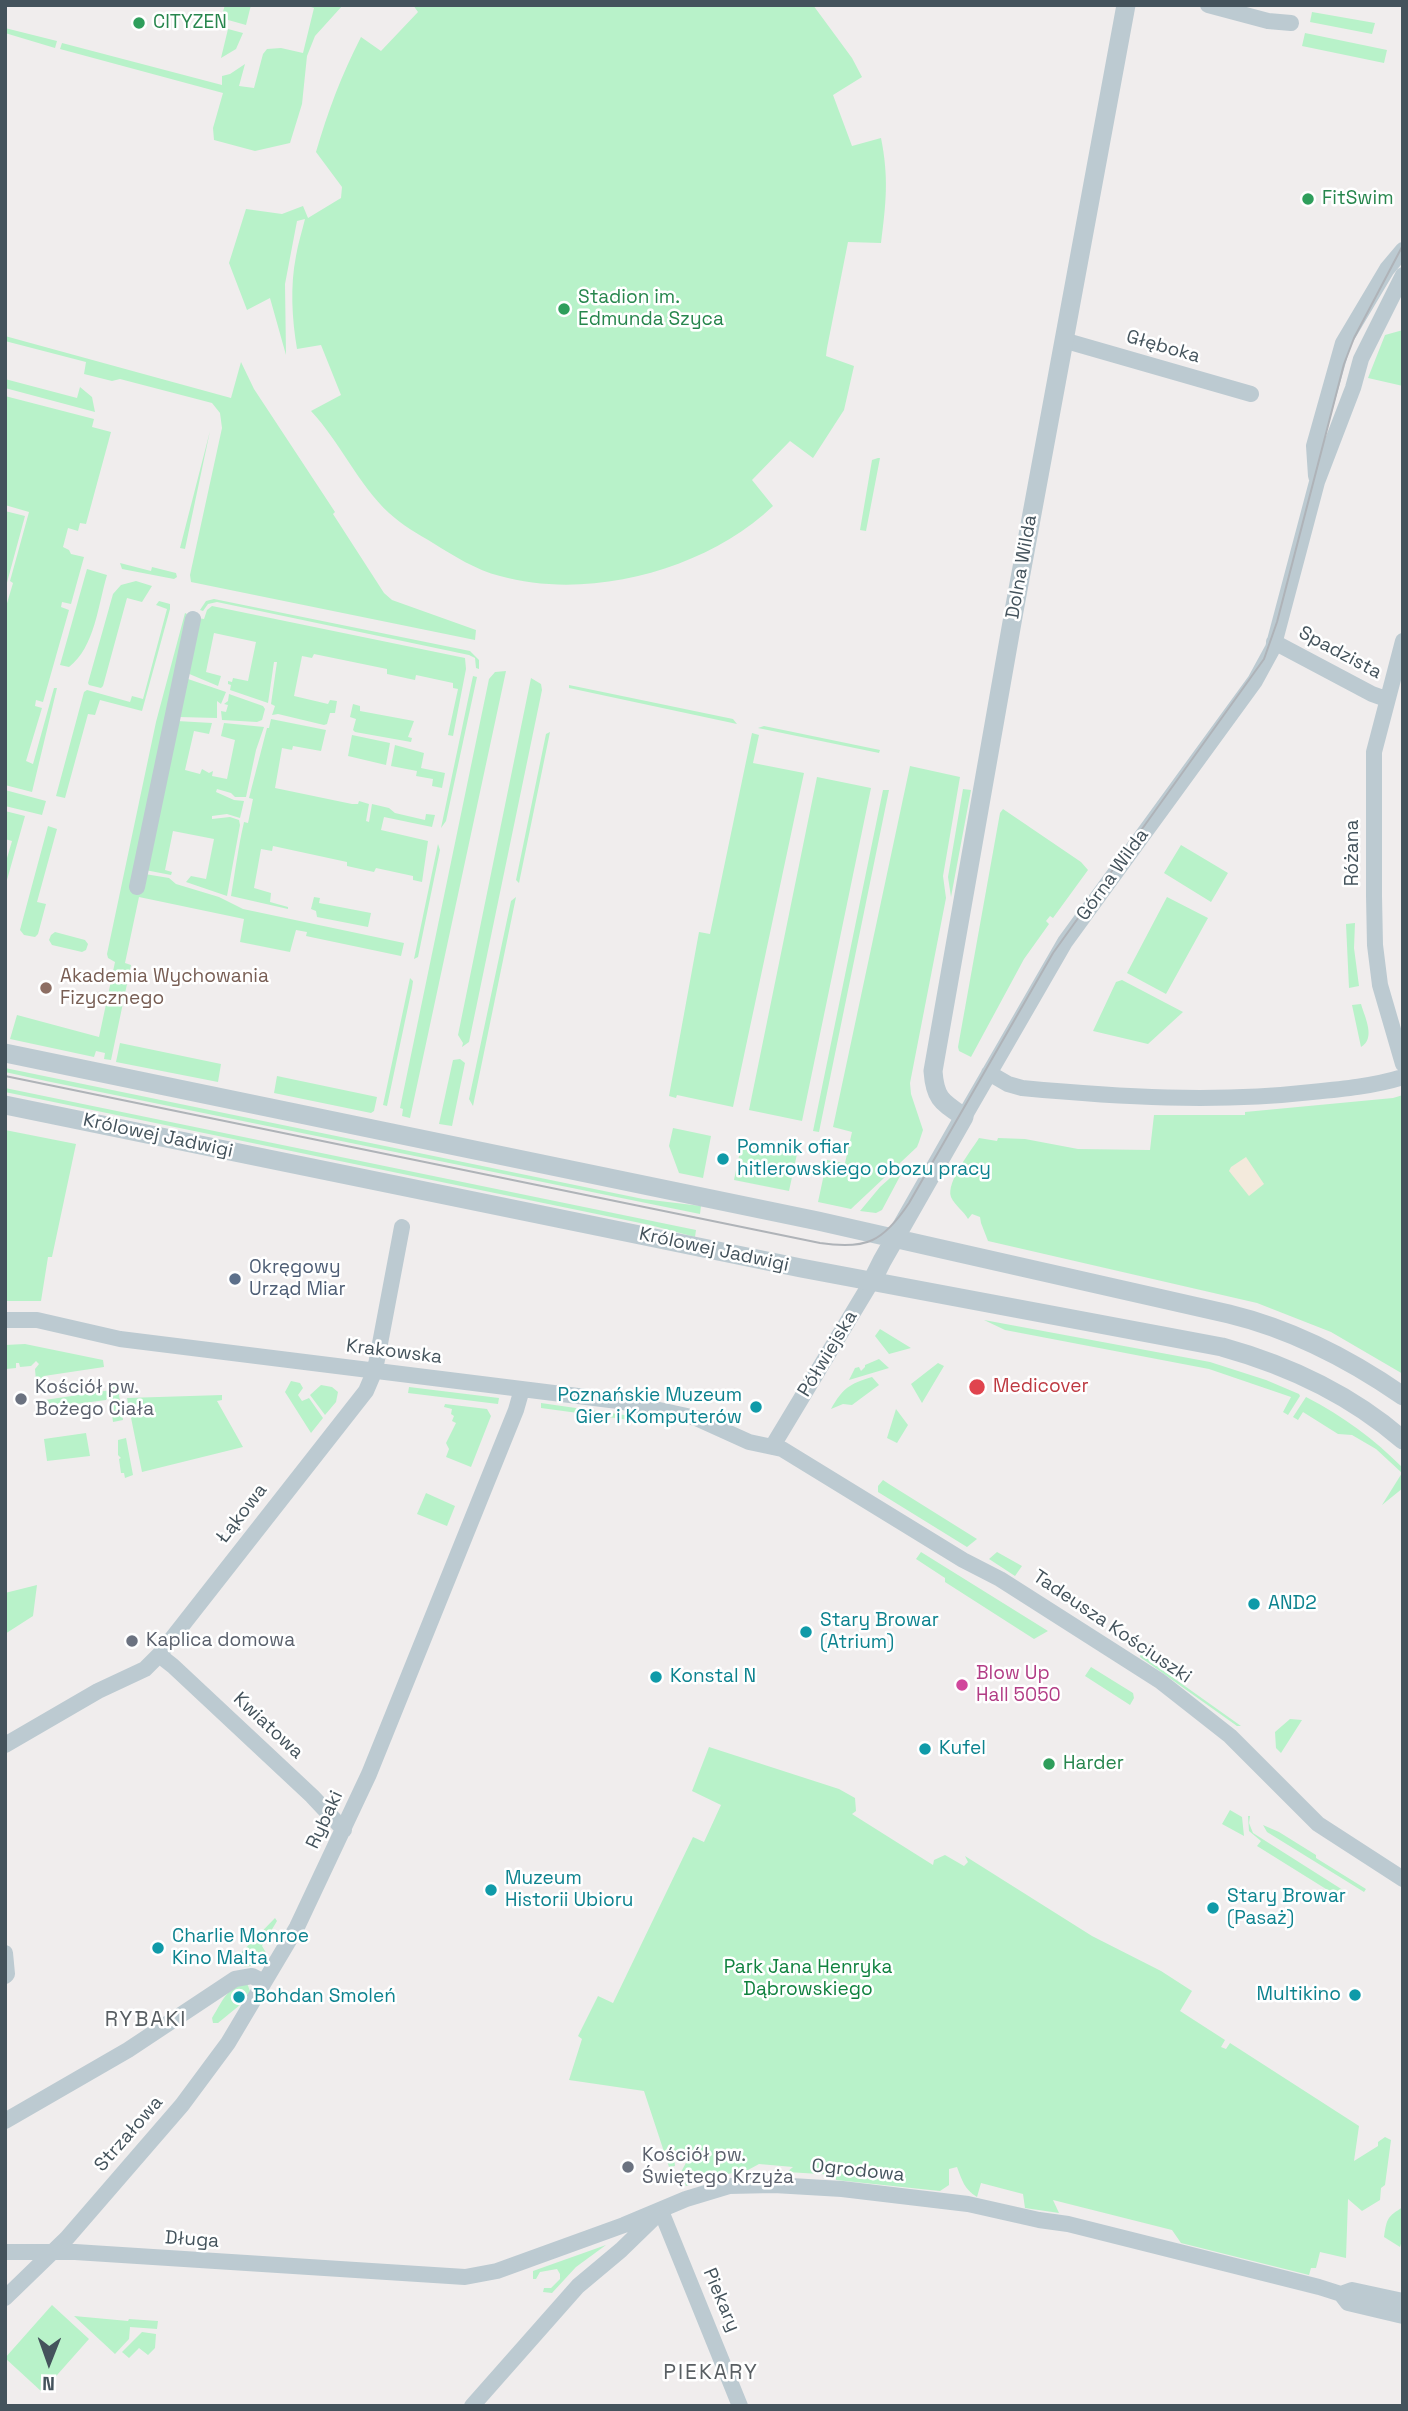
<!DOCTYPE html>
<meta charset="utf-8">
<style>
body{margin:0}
#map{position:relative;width:1408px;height:2411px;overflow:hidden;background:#f0eded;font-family:"Space Grotesk",sans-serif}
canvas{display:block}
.frame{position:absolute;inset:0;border:7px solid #44535c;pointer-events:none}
.north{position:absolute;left:14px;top:2327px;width:70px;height:70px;-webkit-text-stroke:5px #fff;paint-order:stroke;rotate:181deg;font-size:19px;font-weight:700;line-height:28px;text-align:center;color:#44535c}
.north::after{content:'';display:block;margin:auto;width:24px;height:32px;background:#44535c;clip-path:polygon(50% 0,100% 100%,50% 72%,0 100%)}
</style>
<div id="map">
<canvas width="1408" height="2411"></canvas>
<div class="frame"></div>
<div class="north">N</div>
</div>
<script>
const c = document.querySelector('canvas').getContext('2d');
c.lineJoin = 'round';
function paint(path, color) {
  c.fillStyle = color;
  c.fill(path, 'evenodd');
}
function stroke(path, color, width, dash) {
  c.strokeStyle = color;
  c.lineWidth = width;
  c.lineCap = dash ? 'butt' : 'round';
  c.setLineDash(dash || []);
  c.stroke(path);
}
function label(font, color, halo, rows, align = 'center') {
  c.font = font + ' "Space Grotesk",sans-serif';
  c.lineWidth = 5;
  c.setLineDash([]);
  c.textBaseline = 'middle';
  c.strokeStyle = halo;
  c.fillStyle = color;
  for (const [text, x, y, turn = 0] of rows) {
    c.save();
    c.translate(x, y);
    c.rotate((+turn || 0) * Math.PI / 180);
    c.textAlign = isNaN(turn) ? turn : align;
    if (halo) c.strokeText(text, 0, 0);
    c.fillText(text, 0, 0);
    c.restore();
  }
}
const green = new Path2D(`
 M225,5h26l-5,20 -25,-7z
 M305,5h38l-28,31 -8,20 -5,48 -12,39 -35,8 -41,-11 -1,-12 10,-35 -163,-44 2,-6 160,42v-9l8,-2 15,-10 -6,22 15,2 9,-34 4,-5 14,-1 22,5 11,-45z
 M413,5h400l39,53 10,19 -29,18 19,51 29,-8c8,40 5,65 0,105l-33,-1 -21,106 -1,8 28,10 -10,44 -31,48 -23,-17 -38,39 21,26c-67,64 -184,95 -273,70 -24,-6 -46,-20 -67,-33 -15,-9 -31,-18 -44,-30 -31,-29 -49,-71 -78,-102l30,-16 -20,-50 -24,4c-5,-30 -7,-63 -1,-93 2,-12 6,-25 9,-37l-8,2 -12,63 1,71 -16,-57 -23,12 -18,-47 17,-54 36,5 21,-8 5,12 33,-20 1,-11 -26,-35c12,-41 25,-76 45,-115l20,14 37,-39z
 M1312,12l63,11 -3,11 -62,-12z
 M5,28l52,13 -2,7 -50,-15z
 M228,29l15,4 -7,16 -15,9z
 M1305,33l82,17 -3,13 -82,-17z
 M1403,330v56l-35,-8 17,-43z
 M5,336l226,62 10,-36 13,27 81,123 -2,2 51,79 8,7 84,30 -1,10 -284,-58 -1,-7 32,-147 -2,-15 -8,-10 -92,-24 -8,2 -28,-7 2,-12 -81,-21z
 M5,379l72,19 3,-11 12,10 3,15 -90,-24z
 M5,396l89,23 -2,8 19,5 -25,92 -6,-1 -2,8 -10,-3 -5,19 6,3 2,4 13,3 -13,47 -9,-2 -1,5 8,3 -26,92 -7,-2 -1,6 7,2 -16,53 7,3 21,-76h3l-25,104 -27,-7v-175l8,-27 -3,-2 19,-69 -24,-7z
 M210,431l-25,118 -5,-1z
 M878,458h2l-14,73 -6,-1 12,-70z
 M5,511l20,5 -20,74z
 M120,563l31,8 1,-4 24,6 1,4 -3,2 -52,-10z
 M87,569l20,6c-9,30 -12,72 -38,92l-9,-2z
 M136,581l16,5 -10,16 -15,-4 -24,88 -2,2 -12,-3 -1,-2 25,-89 8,-9z
 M214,599l256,52 9,9v9l-3,-1 -1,-10 -6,-3 -252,-53 -9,2 -5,7 -3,-1 6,-9z
 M159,601l11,3v5l-28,102 -42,-11 -5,15 -7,-1 -23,84 -9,-2 28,-104 3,-2 43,12 2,-6 11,3 24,-90 -11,-4z
 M212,606l253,52 1,11 -13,67 -5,-1 10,-46 -5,-1v-5l-37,-8 -1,5 -28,-6v-5l-73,-15 -2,4 -10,-2 -8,40 34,8 2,-4 7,1 -2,12h-5l-3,11 -3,1 -46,-11 -6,1 3,-9 -4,-2 6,-42h-3l-6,41 -38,-13 1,-5 -3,-1v-3l4,1 1,-4 15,3 8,-39 -42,-9 -8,39 15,4 -3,10 -31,-13 11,-55 6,1 3,-9z
 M185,613l2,1 -56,272 14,-12 24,4 7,6 43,13 24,12 161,34 -3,13 -95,-20 1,-4 -11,-2 -6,22 -50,-10 4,-23 -105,-22 -14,66 6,2 -20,95 -7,-1 1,-6 -9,-2 -2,6 -84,-18 7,-24 82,22 16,-75 -7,-4 -1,-4 49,-232z
 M506,671l-96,447 -8,-2 1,-7 -3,-1 89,-429 6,-7z
 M473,676l4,1 -31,144 -5,7z
 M531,678l10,6 1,6 -73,352 -7,5 1,-4 -5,-8z
 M188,679l38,13 -5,12 -4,-3v17l-38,-1z
 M569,685l164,34 4,5 -168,-36z
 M229,694l34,12 2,3 -3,11 -5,2 -35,-2 -1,-9 5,1 2,-7 -4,-1 4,-3z
 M353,704l7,2v5l54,10 -6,16 4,1 -1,4 -56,-10 -2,-2 3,-11 -6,-2z
 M271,719l55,11 -5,21 -28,-5 -1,4 -10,-2 -7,40 77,16h6l1,-3 10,3 -3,17 3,1 3,-18 17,4 6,5 30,7 1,-6 9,1 -3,12 -48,-10 -3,13 47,11 -6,41 -9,-2v-4l-37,-8 -2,4 -27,-6v-4l-74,-16 -1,5 -11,-2 -7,39 17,5 -1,9 18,5v2l-57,-13c4,-23 7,-48 13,-74l4,1 5,-24 -4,-1 18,-70h2z
 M177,721l35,2 -3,11 -15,-3 -9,39 15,4 2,-5 7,4 4,-2 -1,5 15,3 8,-39 -14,-4 3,-13 40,4 -8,23 -10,47h-11l-4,-4 -14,-4 -1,3 18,8 10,1 -4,17 -13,-4 -15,2v3l18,-2 9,3 1,5 -13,71 -41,-14 5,-6 15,3 8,-40 -41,-8 -8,39 7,2 -1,3 -26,-5z
 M764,726l116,24 -1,3 -121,-25z
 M550,732l-31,151 -3,-3 30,-146z
 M752,733l7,2 -6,28 51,10 -71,334 -56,-12 -1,3 -7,-2 30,-164 11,2z
 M352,735l38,8 -4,22 -38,-9z
 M395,745l29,8 -3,15 24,5 -3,15 -10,-2 1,-7 -17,-3 1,-5 -26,-5z
 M910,766l50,11 -17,99 3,22 -36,185 1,11 12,36 -4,12 -2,5 -66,62 -33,-7 9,-42 18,3 7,-31 -19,-5z
 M817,777l54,11 -69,333 -53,-11z
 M963,789l8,1 -20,107 -3,-20z
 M5,790l41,11 -4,14 -37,-9z
 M883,790h6l-70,342 -6,-1z
 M1003,809l78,53 7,8 -35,48 -3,-2 -4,5 3,3 -25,35 -53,98 -12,-6 -1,-4 42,-234z
 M5,811l20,5 -20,71v-22l7,-24 -7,-2z
 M48,826l9,3 -20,73 9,2 -8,30 -3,3 -11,-2 -4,-5z
 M438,844l2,6 -22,107 -4,2z
 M1181,845l47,28 -17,29 -47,-29z
 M314,897l6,1 -1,5 52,10 -3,14 -51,-10 -1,-6 -5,-2z
 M516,897l-43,209 -4,-7 42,-198z
 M1167,897l41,21 -42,76 -39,-21z
 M1355,923l-1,25 5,38 -10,2 -3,-64z
 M55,932l30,8 3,4 -2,6 -4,2 -30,-7 -3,-5 2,-5z
 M410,978l3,3 -1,7 -25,118 -4,-1z
 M1122,980l61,32 -35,32 -55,-13 23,-49z
 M1361,1004c4,14 15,34 0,43l-9,-42z
 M120,1043l101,21 -3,18 -102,-20z
 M460,1059l5,4 -13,63 -13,-2 14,-64z
 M5,1068l638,131 58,7 -1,8 -654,-133 -41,-9z
 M277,1076l100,21 -3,14 -3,2 -97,-20z
 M5,1088l691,142 -1,7 -45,-12 -645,-133z
 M1403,1095v279l-72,-42 -74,-29 -269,-62 -7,-18 -1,-6 -8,-3 -4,5c-4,-8 -13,-13 -17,-22 -5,-15 20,-46 28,-59l18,3 1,-3 27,1 53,10 72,1 4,-35h91v-3l148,-14z
 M673,1128l38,8 -8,42 -24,-5 -10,-27z
 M5,1130l71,14 -24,113h-4l-7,44h-36z
 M742,1142l55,12 -8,37 -55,-11z
 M907,1163l-25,47 -6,3 -16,-2 20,-24z
 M984,1320l226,42 56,18 33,14 1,2 -12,19 -5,-3 8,-15 -82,-28 -204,-39z
 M880,1329l31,19 -22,6 -14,-18z
 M25,1344l78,16 1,7 -60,9 -4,5h-4l-1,-12 4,-5 -3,-3 -5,5 -11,1 -1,-4h-3v5l-10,1 -1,-24z
 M879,1359l10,9 -40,12 6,-12 4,-1 2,4 4,-4v-2z
 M938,1363l6,3 -22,37 -11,-19z
 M872,1377l7,8 -27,20 -9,-1 -12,5c12,-21 18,-25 41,-32z
 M291,1381l9,2 3,5 -5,7 4,6 7,-3 14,20 -12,15 -26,-41z
 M117,1382l6,38 -10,2 -3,-23 -3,-1 -1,2 -60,8 -1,-8 66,-10v-7z
 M321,1385l11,2 6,5 -2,10 -11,13 -15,-20z
 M409,1387l90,11 -1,6 -90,-11z
 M222,1395v5l-5,1 26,46 -101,25 -15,-74z
 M1306,1397c37,19 68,42 97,71v20l-21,17 20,-32 -26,-24 -24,-14 -14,-1 -35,-22 -5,8 -5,-3z
 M541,1403l97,14 -1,4 -96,-13z
 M445,1404l42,5 4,7 -20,51 -25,-10 3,-8 -3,-6 10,-20 -4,-2 2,-5 -3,-2 1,-5 -8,-2z
 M896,1409l12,16 -11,18 -10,-5z
 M86,1433l4,23 -43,5 -3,-22z
 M126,1438l7,37 -8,3 -1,-5h-3l-2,-14 2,-1 -3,-3v-15z
 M883,1480l6,4 88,55 -10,8 -89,-55v-6z
 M426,1493l29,13 -8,20 -30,-12z
 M921,1552l127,79 -14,8 -89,-57v-4l-29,-19z
 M997,1552l25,14 -7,10 -26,-17z
 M37,1585l-4,31 -28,18v-41z
 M1142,1649l9,13 90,64h-4l-97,-69z
 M1091,1667l42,26 1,5 -4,7 -45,-29z
 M1290,1719l12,1 -21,33 -5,-5 -1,-16z
 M709,1747l130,42 16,9 1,13 -4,3 81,51 1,-5 11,-5 19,11 4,-4 -3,-6 127,80 69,35 31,20 -12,20 45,29 -4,7 5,2 4,-6 129,83 -5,35 24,-15v-4l7,-5 6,3 -6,45 -4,3 -1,12 -18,11 -14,-12 -2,59 -26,-6 -4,16h-5l-2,7 -128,-32 -9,-13 -119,-30 6,13 -34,-5 -2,-14 -42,-11 -4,14c-13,-8 -15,-17 -20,-30l-8,2v16l-9,6 -104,-11v-5l-49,-3 6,-5 -34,-3 -11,6 -35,7 -27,9 -5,-14 6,-11 -13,-5 1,10 -6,1 -25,-76 -75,-11 13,-41 -4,-3 20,-40 15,7 80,-166 11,5 17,-37 -29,-14z
 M1230,1810l12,7 2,19 -22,-12z
 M1248,1816h2l-1,7 4,10 93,59 -4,7 -85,-53 4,-5 -12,-10z
 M1263,1825l16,7 37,23v3l50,31 -2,3 -97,-60z
 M275,1918l2,3 -15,25 6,10 -7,8 -16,3 -9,-9z
 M247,1983l3,8 -4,9 -28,23h-5l-1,-5c9,-14 16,-34 35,-35z
 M1403,2207v30l-3,10 -16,-10c3,-19 3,-20 19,-30z
 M606,2245l-30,22 -24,26 -9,-1 1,-4h7l9,-9v-5l-3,-5 -17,3 -4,7h-3v-8z
 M52,2305l37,34 -47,53 -37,-34z
 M74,2316l54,5 1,-2 29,2 -1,8 -27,-2 -1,12 -14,15z
 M142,2332l14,2 -1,14 -7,7 -9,-7 -10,10 -7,-6z`);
const sand = new Path2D(`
 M1246,1157l18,27 -15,12 -20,-25 2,-4z`);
const minor = new Path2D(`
 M1208,5l60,16 23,2
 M1063,340l188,54
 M1316,476l-2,-30 29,-103 44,-74 16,-19
 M1403,641l-29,111v144l1,49 5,40 23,79
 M1274,642l98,52 14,5
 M137,887l56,-268
 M989,1073l19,11 14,4c97,9 193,15 290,4 31,-3 62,-6 91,-15
 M964,1117l101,-175 190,-261 18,-33 44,-166 36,-94 8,-29 42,-84
 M5,1320h32l83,19 498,62 78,17 53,24 33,7 181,111 37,19 160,102 70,55 88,88 85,55
 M772,1447l100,-166
 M159,1655l14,11 139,130 32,34
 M5,1745l93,-54 47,-22 14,-14 207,-264 9,-21 27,-143
 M5,1953l2,21 -2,2
 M5,2121l123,-71 107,-71 17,-3 12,6
 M661,2211l79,195
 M5,2252h70l390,25 32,-6 127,-46 62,-26 43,-13 45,-1 68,4 126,15 71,16 29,4 251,63 22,7 7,9 55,13
 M1341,2294l11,-4 51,11
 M5,2298l62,-60 115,-133 46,-62 69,-116 72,-153 147,-364 6,-21
 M472,2406l106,-120 43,-36 34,-33`);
const tertiary = new Path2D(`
 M5,1053l813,168 411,93c62,15 122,46 174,82
 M5,1105l796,163 421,79c65,18 129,48 181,93
 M872,1281l10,-20 82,-144c-22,-15 -29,-18 -31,-46l81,-460 112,-606`);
const tram = new Path2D(`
 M5,1076l815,167c46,7 63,-1 89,-40l144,-250 211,-294 13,-37 67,-258 10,-26 49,-93`);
const markers = [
 [139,23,7,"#2e9e5b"],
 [1308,199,7,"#2e9e5b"],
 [564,309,7,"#2e9e5b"],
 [46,988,7,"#8d6e63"],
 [723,1159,7,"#0f9aa8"],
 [235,1279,7,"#5c6f8a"],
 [977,1387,9,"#e0444e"],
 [21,1399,7,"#6b7280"],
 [756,1407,7,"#0f9aa8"],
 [1254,1604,7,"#0f9aa8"],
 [806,1632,7,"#0f9aa8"],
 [132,1641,7,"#6b7280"],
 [656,1677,7,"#0f9aa8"],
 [962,1685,7,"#d1479c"],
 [925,1749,7,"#0f9aa8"],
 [1049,1764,7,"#2e9e5b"],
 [491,1890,7,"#0f9aa8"],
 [1213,1908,7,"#0f9aa8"],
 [158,1948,7,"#0f9aa8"],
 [1355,1995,7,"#0f9aa8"],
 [239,1997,7,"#0f9aa8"],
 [628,2167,7,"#6b7280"]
];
const leisureNames = [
 ["CITYZEN",153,23],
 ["FitSwim",1322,199],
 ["Stadion im.",578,298],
 ["Edmunda Szyca",578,320],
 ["Harder",1063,1764]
];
const streetNames = [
 ["Głęboka",1163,347,16],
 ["Dolna Wilda",1022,567,-80],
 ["Spadzista",1340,653,28],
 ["Różana",1353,853,-90],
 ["Górna Wilda",1113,875,-54],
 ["Królowej Jadwigi",158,1136,12],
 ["Królowej Jadwigi",714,1250,12],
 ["Krakowska",394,1352,7],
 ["Półwiejska",828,1354,-59],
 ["Łąkowa",242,1514,-52],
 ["Tadeusza Kościuszki",1112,1627,34],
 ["Kwiatowa",268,1726,43],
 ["Rybaki",325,1820,-65],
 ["Strzałowa",129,2134,-49],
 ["Ogrodowa",858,2171,6],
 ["Długa",192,2240,4],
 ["Piekary",721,2300,67]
];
const educationNames = [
 ["Akademia Wychowania",60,977],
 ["Fizycznego",60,999]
];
const cultureNames = [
 ["Pomnik ofiar",737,1148],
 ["hitlerowskiego obozu pracy",737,1170],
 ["Poznańskie Muzeum",742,1396,"right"],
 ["Gier i Komputerów",742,1418,"right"],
 ["AND2",1268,1604],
 ["Stary Browar",820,1621],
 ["(Atrium)",820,1643],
 ["Konstal N",670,1677],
 ["Kufel",939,1749],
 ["Muzeum",505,1879],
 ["Historii Ubioru",505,1901],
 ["Stary Browar",1227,1897],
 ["(Pasaż)",1227,1919],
 ["Charlie Monroe",172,1937],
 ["Kino Malta",172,1959],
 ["Multikino",1341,1995,"right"],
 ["Bohdan Smoleń",253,1997]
];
const serviceNames = [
 ["Okręgowy",249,1268],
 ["Urząd Miar",249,1290]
];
const healthNames = [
 ["Medicover",993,1387]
];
const worshipNames = [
 ["Kościół pw.",35,1388],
 ["Bożego Ciała",35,1410],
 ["Kaplica domowa",146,1641],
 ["Kościół pw.",642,2156],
 ["Świętego Krzyża",642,2178]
];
const hotelNames = [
 ["Blow Up",976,1674],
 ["Hall 5050",976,1696]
];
const parkNames = [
 ["Park Jana Henryka",808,1968],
 ["Dąbrowskiego",808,1990]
];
const neighbourhoodNames = [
 ["RYBAKI",146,2020],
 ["PIEKARY",711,2373]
];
paint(green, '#b8f2c9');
paint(sand, '#f3eadc');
stroke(minor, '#bccad1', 16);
stroke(tertiary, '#bccad1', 19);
stroke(tram, '#afb3b8', 2);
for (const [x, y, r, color] of markers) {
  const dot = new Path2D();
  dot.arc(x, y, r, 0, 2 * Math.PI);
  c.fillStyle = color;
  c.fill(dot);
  stroke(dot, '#fff', 2.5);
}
label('19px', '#27864d', '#fff', leisureNames, 'left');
label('19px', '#44535c', '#fff', streetNames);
label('19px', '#785e54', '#fff', educationNames, 'left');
label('19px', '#0d838f', '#fff', cultureNames, 'left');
label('19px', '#4e5e75', '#fff', serviceNames, 'left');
label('19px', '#be3a42', '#fff', healthNames, 'left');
label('19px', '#5b616d', '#fff', worshipNames, 'left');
label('19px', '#b23c85', '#fff', hotelNames, 'left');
label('19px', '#10823f', '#fff', parkNames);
c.letterSpacing = '2px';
label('21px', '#595f63', '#fff', neighbourhoodNames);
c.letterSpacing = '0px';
</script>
